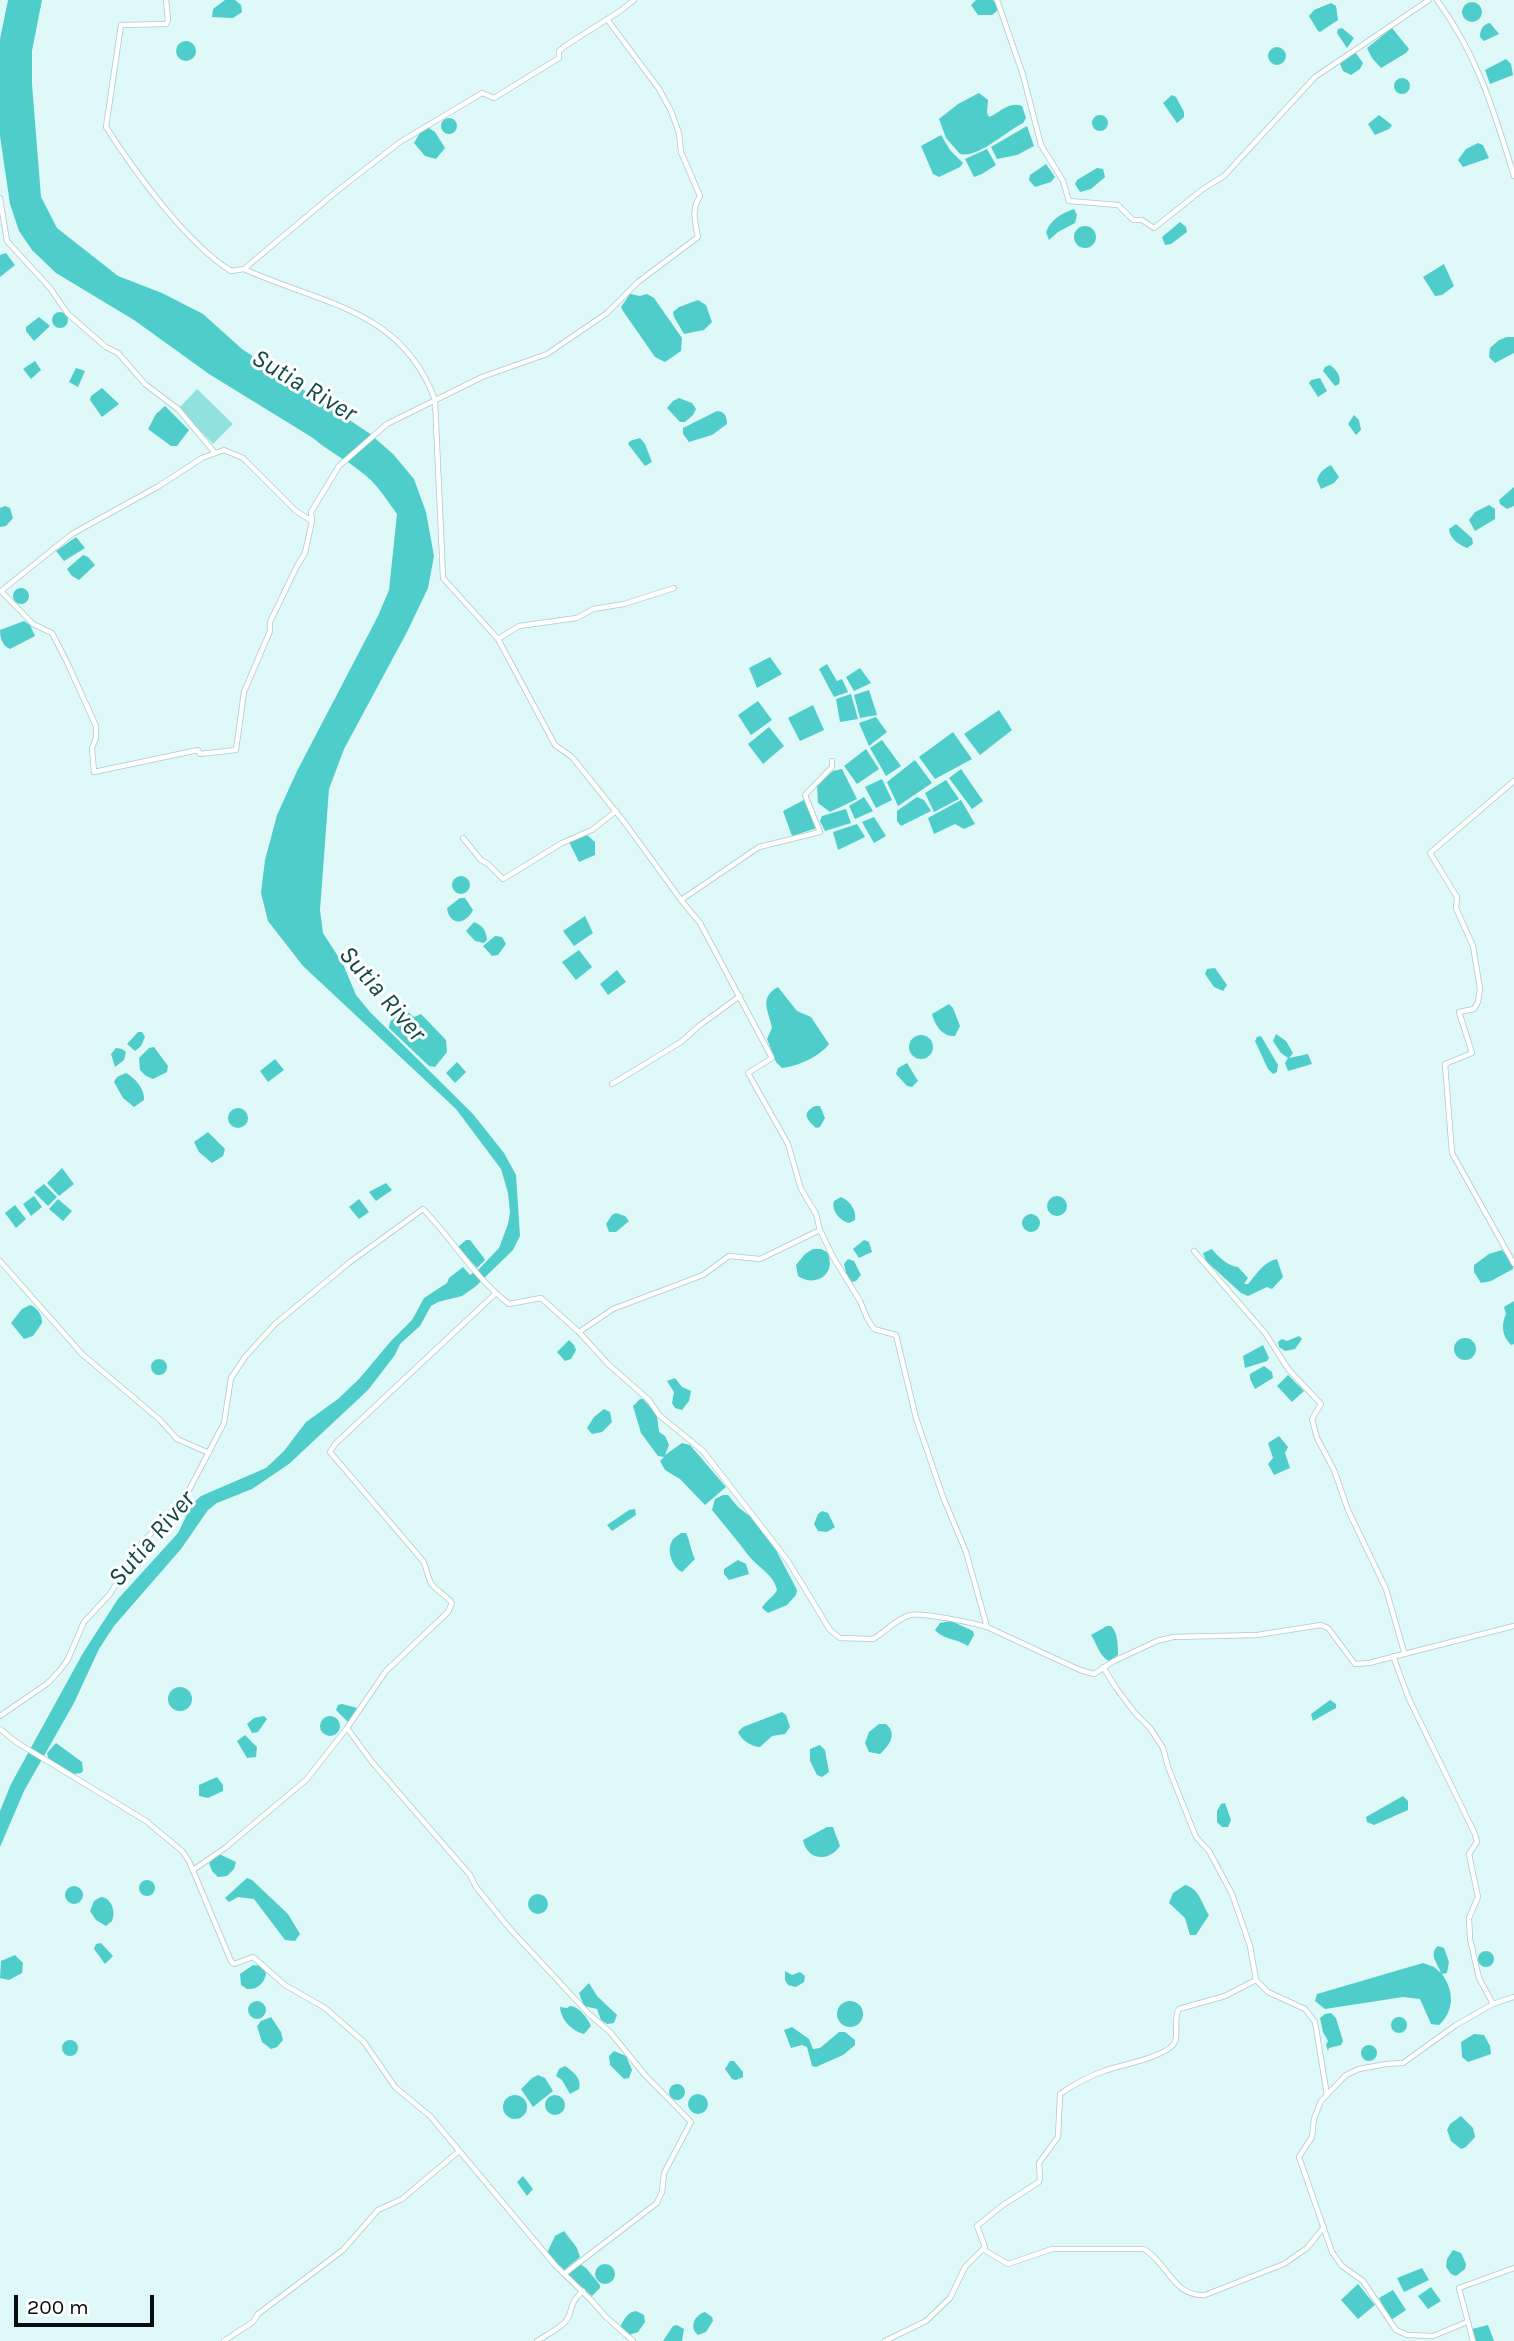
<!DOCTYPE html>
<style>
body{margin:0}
#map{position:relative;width:1514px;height:2341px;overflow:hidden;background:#def9f8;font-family:Karla,sans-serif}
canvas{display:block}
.scale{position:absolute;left:14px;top:2295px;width:140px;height:32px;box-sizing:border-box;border:4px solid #050d0d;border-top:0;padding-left:9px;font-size:21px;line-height:24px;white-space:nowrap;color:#050d0d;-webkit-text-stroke:5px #fff;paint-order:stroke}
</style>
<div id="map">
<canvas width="1514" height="2341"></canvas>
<div class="scale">200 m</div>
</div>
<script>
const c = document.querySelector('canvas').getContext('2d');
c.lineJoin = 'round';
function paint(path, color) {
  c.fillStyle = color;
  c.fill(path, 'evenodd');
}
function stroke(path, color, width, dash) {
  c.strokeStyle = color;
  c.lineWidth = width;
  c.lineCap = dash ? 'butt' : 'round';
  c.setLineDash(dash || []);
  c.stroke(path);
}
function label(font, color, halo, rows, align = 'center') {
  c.font = font + ' Karla,sans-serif';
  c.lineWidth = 6;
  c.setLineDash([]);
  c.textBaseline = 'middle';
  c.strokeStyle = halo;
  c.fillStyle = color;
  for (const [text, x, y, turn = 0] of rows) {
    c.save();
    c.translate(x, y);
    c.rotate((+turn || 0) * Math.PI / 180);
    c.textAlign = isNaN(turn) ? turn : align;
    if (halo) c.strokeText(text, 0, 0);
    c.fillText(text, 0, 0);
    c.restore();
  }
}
const green = new Path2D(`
 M197,389l36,35 -20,20 -34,-36z`);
const water = new Path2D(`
 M8,0h34l-10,51v33l9,113 16,31 61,48 44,17 41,21 39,35 127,84 24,21 21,25 12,33 8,44 -6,32 -21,44 -63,117 -15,40 -9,121 3,23 20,31 13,31 14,17 103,102 31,39 12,22 4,61 -7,14 -38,37 -13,9 -24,6 -7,4 -11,20 -20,18 -5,11 -27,35 -79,74 -37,25 -35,14 -9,7 -27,39 -67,77 -15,23 -25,54 -50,88 -24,56v-36l11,-27 72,-131 35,-54 60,-66 14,-29 9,-8 65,-28 18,-17 22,-29 32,-23 21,-20 32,-38 21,-21 12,-22 23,-15 2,-5 14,-11 7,8 9,-6 20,-21 9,-24 2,-12 -2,-19 -7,-24 -45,-60 -153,-143 -35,-45 -7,-28 4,-33 12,-45 20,-44 81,-155 11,-26 8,-76c-11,-15 -21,-32 -37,-43 -15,-12 -32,-20 -47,-33l-104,-64 -75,-54 -78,-47 -24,-23 -13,-19 -9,-27 -10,-68v-97z
 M225,0h10l6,5 1,7 -9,6 -21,-1 1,-8z
 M976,0h17l5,8 -1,3 -5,4h-14l-7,-10z
 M1462 12a10 10 0 1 1 20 0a10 10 0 1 1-20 0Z
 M1331,3l5,3 2,14 -18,12 -2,-1 -9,-15 5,-6z
 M1490,23l9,11 -15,7 -4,-4c0,-7 3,-13 10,-14z
 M1342,28l12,10 -7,10 -10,-15 1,-4z
 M1392,28l17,21 -3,4 -25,15 -9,-10 -5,-10z
 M176 51a10 10 0 1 1 20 0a10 10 0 1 1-20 0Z
 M1268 56a9 9 0 1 1 18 0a9 9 0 1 1-18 0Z
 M1355,52l8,11 -3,6 -9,6 -8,-4 -3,-7z
 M1506,59l5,5 2,11 -23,9 -5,-14z
 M1394 86a8 8 0 1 1 16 0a8 8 0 1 1-16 0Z
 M979,93l9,7 -1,13 2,4c11,-4 19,-16 33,-11l4,12 -3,5c-18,9 -44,35 -63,31l-14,-16 -7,-19 19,-15z
 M1172,95l4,2 8,15v5l-7,6 -14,-20z
 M1092 123a8 8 0 1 1 16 0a8 8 0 1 1-16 0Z
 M1379,115l13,10 -3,4 -14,6 -7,-11z
 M441 126a8 8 0 1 1 16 0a8 8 0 1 1-16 0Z
 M1027,126l7,20 -17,9 -20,4 -6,-12z
 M427,127l8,5 10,16 -9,11 -11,-3 -11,-13 6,-10z
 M941,135l9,15 13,13 -3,4 -21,10 -6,-3 -12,-28z
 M1478,143l5,2 6,13 -26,9 -5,-7 8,-11z
 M987,149l9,16 -14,9 -8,3 -9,-18z
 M1046,164l9,13 -4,5 -16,5 -6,-7 1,-5z
 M1097,168l6,1 2,8 -14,12 -11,3 -5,-8 2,-4z
 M1074,209l3,6 -2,8 -17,9 -9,8 -3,-8c6,-14 15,-18 28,-23z
 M1180,222l6,5 1,5 -16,12 -6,1 -3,-8z
 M1074 237a11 11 0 1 1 22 0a11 11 0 1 1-22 0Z
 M6,253l9,12 -15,12v-22z
 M1444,264l10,22 -12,9 -7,1 -12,-19z
 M630,294l10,2 7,-2 7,4 28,40 -1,13 -16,11 -10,-5 -32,-46 -2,-4z
 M698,300l8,5 6,17 -8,8 -20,4 -10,-17 -1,-5 6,-5z
 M52 320a8 8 0 1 1 16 0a8 8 0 1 1-16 0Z
 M39,317l11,9 -16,15 -8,-10v-4z
 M1507,337h7v16l-19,10 -6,-6 1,-9 9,-8z
 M35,361l6,9 -10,9 -8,-10z
 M1330,365c6,4 12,12 9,19l-4,2 -12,-15 2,-4z
 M76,368l9,3 -7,16 -9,-5z
 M1320,378l7,13 -9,6 -9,-14 2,-3z
 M102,388l17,16 -17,13 -12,-17 1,-4z
 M679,398l13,5 4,6 -3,6 -8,7h-5l-13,-14 6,-7z
 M165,406l24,24 -12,16h-6l-23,-17 8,-15z
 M717,411c8,1 10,5 10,13l-15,11 -23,7 -6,-8v-6z
 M1354,415l5,5 2,10 -5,5 -8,-11z
 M640,438l5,6 7,18 -7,4 -17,-22 2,-3z
 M1331,465l8,12 -5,6 -13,6 -4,-9c3,-8 6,-11 14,-15z
 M1514,487v19l-7,3 -7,-5 -1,-4z
 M1489,505l6,4v10l-20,12 -6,-11 6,-8z
 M5,506l5,2 3,10 -7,8 -6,1v-19z
 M1456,524l16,14 1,6 -6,4c-9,-4 -17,-9 -18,-19z
 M76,537l9,11 -21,13 -8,-10z
 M83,555l5,2 7,8 -16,15 -7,-4 -5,-7z
 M13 596a8 8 0 1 1 16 0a8 8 0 1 1-16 0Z
 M24,621l6,4 5,11 -25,13c-8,-3 -10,-12 -10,-19z
 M770,657l12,17 -25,14 -8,-20z
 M827,664l10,17 5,-2 6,13 -14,5 -15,-28z
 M860,668l11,15 -17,8 -8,-14z
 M869,690l8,25 -17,3 -6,-23z
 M851,694l7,25 -18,3 -4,-23z
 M758,701l14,19 -21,15 -13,-20z
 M813,705l11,25 -24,11 -12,-23z
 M999,710l13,20 -32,25 -16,-21z
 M876,717l11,15 -18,14 -10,-23z
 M769,727l15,19 -21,18 -15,-20z
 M953,732l19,27 -37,20 -16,-22z
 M882,740l19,26 -15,10 -16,-28z
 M866,749l13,20 -22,15 -13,-18z
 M915,760l17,23 -34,23 -11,-24z
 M842,769l15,30 -27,13 -12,-9 -1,-18 16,-14z
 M961,769l22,32 -11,8 -23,-31z
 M882,779l10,21 -16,8 -11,-21z
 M946,780l13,19 -25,13 -9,-19z
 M864,797l9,14 -18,8 -6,-13z
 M917,797l7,3 7,11 -30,15 -4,-5v-10z
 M804,800l13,28 -25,8 -9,-25z
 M961,800l14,24 -11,5 -9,-5 -21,10 -6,-16z
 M846,809l5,14 -26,8 -5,-10 2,-5z
 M874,817l12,19 -12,7 -12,-21z
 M857,824l8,13 -27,13 -5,-18z
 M587,835l8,7v13l-16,7 -10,-20z
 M452 885a9 9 0 1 1 18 0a9 9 0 1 1-18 0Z
 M460,898h5l8,12c-7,15 -24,16 -26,-2z
 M585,916l8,17 -19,13 -11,-15z
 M474,922c9,4 12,8 13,18l-3,3 -9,-2 -9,-10z
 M495,936l7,1 4,7 -8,11 -6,1 -9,-10z
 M579,950l13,17 -16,13 -14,-18z
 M1215,968l12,17 -4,6 -9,-4 -9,-13 2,-5z
 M617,970l9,12 -18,13 -8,-11z
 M778,987l19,24 14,6 18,27c-10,13 -31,22 -47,24l-6,-6 -9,-23 5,-11c-3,-17 -14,-30 6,-41z
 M949,1004l4,4 7,18 -5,10c-13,1 -20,-11 -23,-22z
 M403,1008l11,9 7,-3 25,26 1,12 -12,15 -6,-1 -40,-38 1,-6z
 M138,1032h4l3,5 -4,9 -6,5 -8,-7z
 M1276,1034l10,7 7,12 -4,5 19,-4 4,10 -24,7 -3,-8 3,-5 -7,-5 -8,-12z
 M909 1047a12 12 0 1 1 24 0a12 12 0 1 1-24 0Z
 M1261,1036l17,29 -1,7 -4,2 -5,-5 -13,-28 2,-4z
 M154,1047l14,19 -1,6 -14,7 -7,-3 -6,-6 -1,-12 10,-10z
 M116,1048l6,1 4,3 -2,8 -9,7 -4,-13z
 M275,1059l9,11 -16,12 -8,-11z
 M457,1062l9,10 -11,11 -9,-10z
 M907,1063l11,18 -6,6 -5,-1 -11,-12 2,-6z
 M126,1073c9,5 19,16 18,27l-10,7 -11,-9 -9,-16 3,-5z
 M815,1106h5l5,12 -5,9 -4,1c-9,-8 -15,-15 -1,-22z
 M228 1118a10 10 0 1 1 20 0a10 10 0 1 1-20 0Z
 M208,1132l17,17 -2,7 -11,7 -13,-11 -5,-10z
 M62,1168l12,16 -15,12 -12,-13z
 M386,1183l6,7 -16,11 -7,-9z
 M44,1184l13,13 -9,9 -14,-14z
 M34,1196l8,11 -11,9 -8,-12z
 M1047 1206a10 10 0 1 1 20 0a10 10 0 1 1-20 0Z
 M841,1197c8,3 16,13 14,23l-6,3c-9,-2 -18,-13 -15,-22z
 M58,1199l14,12 -9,10 -14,-12z
 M359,1199l10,13 -10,7 -10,-12z
 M15,1205l11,14 -10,9 -11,-15z
 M616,1213l9,3 4,5 -13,11h-7l-3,-8 6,-9z
 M1022 1223a9 9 0 1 1 18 0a9 9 0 1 1-18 0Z
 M466,1240h4l14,18 1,2 -8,8 -19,-21z
 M864,1240l5,2 3,10 -13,6 -6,-9z
 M813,1249h8l6,3c11,22 -12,36 -29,24l-2,-11 9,-11z
 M1212,1249c6,7 15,17 26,18l10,11 -4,6h4c9,-10 15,-22 29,-25l6,18 -11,12 -5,-2 -19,9 -7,-3 -35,-32 -3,-8z
 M1502,1250l11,14v5l-22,12 -10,2 -7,-11v-7l15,-11z
 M848,1259l6,2 7,14 -5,6 -4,1 -6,-9 -2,-9z
 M1514,1301v43l-3,1c-9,-9 -10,-20 -5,-31l-2,-7z
 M30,1305c8,3 12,10 12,18l-9,13 -9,3 -13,-16 11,-14z
 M1299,1336l3,3 -7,10 -10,2 -6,-4 -1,-5 4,-3 5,2z
 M1454 1349a11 11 0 1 1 22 0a11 11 0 1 1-22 0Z
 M569,1340l5,5 2,5 -5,9 -6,2 -8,-9z
 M1263,1345l6,13 -2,3 -22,7 -2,-12z
 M151 1367a8 8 0 1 1 16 0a8 8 0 1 1-16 0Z
 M1264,1366l8,6 1,6 -18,11 -5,-10v-5z
 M1288,1375l16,16 -12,11 -15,-16z
 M675,1378l7,9 9,4 -2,10 -7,9 -7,-2 -3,-5 2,-11 -7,-11z
 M640,1399h3l14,16 2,17 6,4 4,9 -4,10 17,-12 8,2 36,42 -21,18 -25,-26 -15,-9 -5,-9 4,-4 -6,-1 -17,-23 -8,-27z
 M604,1409l6,3 2,10 -10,10 -10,2 -5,-6 7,-11z
 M1279,1436l9,11 -3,6 5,15 -16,7 -6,-11 5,-6 -5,-15z
 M723,1495h5l10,12 13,10 25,33 21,40 -1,5 -9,10 -19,8 -6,-5c4,-8 11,-10 15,-18 -4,-17 -19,-22 -29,-35 -11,-15 -24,-30 -36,-45l3,-11z
 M635,1509l1,6 -24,16 -5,-6 22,-15z
 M822,1511l6,2 7,14 -8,5 -9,-1 -4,-7 4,-10z
 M681,1533h5c4,8 5,18 9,26l-13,13c-9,-4 -16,-21 -10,-31 1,-3 7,-6 9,-8z
 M738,1560l8,4 3,10 -20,6 -5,-6v-5z
 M951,1621l22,10 1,4 -6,11c-12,-8 -25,-6 -33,-16l5,-7z
 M1107,1626h4c7,7 7,19 7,29l-9,6c-9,-4 -12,-17 -18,-26z
 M168 1699a12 12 0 1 1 24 0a12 12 0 1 1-24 0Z
 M1330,1700l6,4v4l-23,13 -2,-7z
 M342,1704l15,4 -9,14 -12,-12 2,-5z
 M782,1712l4,3 4,12 -5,7 -13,2 -12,11c-8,0 -19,-7 -22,-15l5,-5z
 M264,1716l3,3 -9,13 -6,1 -5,-9 7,-6z
 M320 1726a10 10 0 1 1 20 0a10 10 0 1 1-20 0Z
 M879,1724h7c12,10 3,22 -6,30l-11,-2 -4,-9 4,-11z
 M245,1735l12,12 -1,10 -9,1 -10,-17z
 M56,1743l26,19 1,9 -2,2 -7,1 -26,-16 -1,-5z
 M820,1745l5,5 4,22 -7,5 -5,-2 -7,-14v-12z
 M217,1777l6,8v6l-15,7 -9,-2v-11z
 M1403,1796l5,5v9l-34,15 -7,-3 -1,-5z
 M1225,1803l6,17 -3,7h-6l-5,-5v-11l4,-7z
 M827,1827h6l7,19c-12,17 -33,14 -37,-6z
 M219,1854l17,8 -2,7 -7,7 -9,1 -6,-6 -3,-8z
 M247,1878l5,2 36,34 12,20 -5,7 -10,-1 -31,-41 -16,-2 -9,5 -4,-4z
 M139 1888a8 8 0 1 1 16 0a8 8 0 1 1-16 0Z
 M1185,1885c15,4 16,18 24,30l-13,20h-6l-5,-17 -16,-15 4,-10z
 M65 1895a9 9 0 1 1 18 0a9 9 0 1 1-18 0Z
 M528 1904a10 10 0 1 1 20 0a10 10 0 1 1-20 0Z
 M101,1897c11,1 15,15 11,24l-6,5 -10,-6 -6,-9 4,-10z
 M101,1943l12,13 -8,8 -11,-15 2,-5z
 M1438,1946l6,2 5,14 -2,11 -5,1c12,17 13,36 -3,51l-8,-1 -11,-25 -17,-2 -78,12 -10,-8 2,-7 106,-31 11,4 7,6c-3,-9 -13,-19 -3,-27z
 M1478 1959a8 8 0 1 1 16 0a8 8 0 1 1-16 0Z
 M15,1955l8,8 -1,10 -13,7 -9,-2 1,-17z
 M253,1965l7,1 6,7c-1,10 -9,17 -19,16l-6,-4 -1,-11z
 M785,1971l7,4 8,-3 5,4 -1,6 -8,5 -8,-2 -3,-5z
 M589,1983l8,13 20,19 -3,8 -7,1 -6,-4 -4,-11 -13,-3 -5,-13z
 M248 2010a9 9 0 1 1 18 0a9 9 0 1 1-18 0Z
 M837 2014a13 13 0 1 1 26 0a13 13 0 1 1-26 0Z
 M570,2006c9,0 18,13 21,20l-7,8c-12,-3 -23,-14 -24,-27l7,1z
 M1325,2014l6,-1 5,5 7,23 -2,4 -12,3 -1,3 -2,-6 2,-4 -5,-9 -3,-14z
 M1391 2025a8 8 0 1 1 16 0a8 8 0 1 1-16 0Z
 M271,2017l10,15 2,8 -6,7 -6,2 -9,-7 -5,-16 4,-5z
 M792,2027l17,12 4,10 7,-1 19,-16h6l10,8v5l-12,10 -27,12 -4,-1 -5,-19 -5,-2 -11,3 -7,-18z
 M1474,2034l10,1 6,11 1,8 -23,8 -6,-5 -1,-15z
 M62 2048a8 8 0 1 1 16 0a8 8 0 1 1-16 0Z
 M1361 2053a8 8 0 1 1 16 0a8 8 0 1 1-16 0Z
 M614,2051l12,5 6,14 -3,8 -5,1 -14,-14 -1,-9z
 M730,2061h4l9,11v5l-7,3 -4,-1 -7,-10z
 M565,2066c9,6 17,13 14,23l-9,5 -8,-14 -6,-4 3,-7z
 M538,2075l7,3 8,13 -20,16 -12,-18 11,-11z
 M669 2092a8 8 0 1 1 16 0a8 8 0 1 1-16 0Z
 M688 2104a10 10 0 1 1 20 0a10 10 0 1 1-20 0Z
 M503 2107a12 12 0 1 1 24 0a12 12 0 1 1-24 0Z
 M545 2105a10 10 0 1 1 20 0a10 10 0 1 1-20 0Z
 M1461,2116l12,12 2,9 -9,10 -5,2 -10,-8 -4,-11 3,-6z
 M523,2176l10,13 -6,7 -10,-14z
 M564,2231l13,17 3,9 -17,14 -16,-18 8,-17z
 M1453,2250l8,3 5,11 -1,5 -9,7 -5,-2 -5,-7 1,-8z
 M595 2274a10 10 0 1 1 20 0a10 10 0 1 1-20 0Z
 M580,2264l6,4 14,17v3l-8,8 -24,-21z
 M1422,2268l7,12 -25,12 -7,-14z
 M1358,2284l17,21 -17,14 -17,-19z
 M1431,2287l10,14 -13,8 -10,-13z
 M1393,2290l13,20 -15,10 -12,-22z
 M636,2311l8,4 1,7 -7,10 -9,3 -9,-8c4,-7 7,-15 16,-16z
 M705,2312l7,5 1,4 -7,11 -8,3c-9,-7 -4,-20 7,-23z
 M677,2325l7,4 -2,12h-19l10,-15z
 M1488,2325l6,16h-18l-4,-12z`);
const minor = new Path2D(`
 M166,0l2,20 -2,4 -45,1 -15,102c29,45 80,116 125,144l13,-2 93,-78 63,-49 82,-49 12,5 65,-40v-7l6,-5 55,-35 14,-11
 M997,0l26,75 18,70 22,36 6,20 49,4 15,15h9l12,8 49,-39 21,-13 91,-99 114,-77
 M1437,0c41,56 57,111 77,176
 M0,198l7,43 43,47 18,26 38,33 12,6 27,31 33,25 37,44
 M1,591l32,33 19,9 15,29 29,64v12l-4,10 2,24 104,-22 2,4 36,-4 8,-58 26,-61v-9l27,-56 8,-13 7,-32 -1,-9 28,-46 48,-42 95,-47 65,-23 60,-41 31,-31 60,-45c-3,-16 -7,-27 2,-41l-19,-44 -2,-19 -8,-22 -12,-22 -52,-70
 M1,591l71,-57 87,-48 43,-28 22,-8 19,8 53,53 16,10
 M498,639l21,-13 58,-8 16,-9 31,-5 50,-16
 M1514,781l-84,72 27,44 -1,11 17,38 7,43 -2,13 -4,7 -15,3 13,41 -27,11 7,89 62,111
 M463,838l18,22 7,4 15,15 59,-36 30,-13 24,-19
 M681,900l78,-53 61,-15 -15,-37 27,-28v-6
 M612,1084l69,-42 19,-17 40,-29
 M1194,1251l71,82 24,37 32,34 -9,15 5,19 17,32 14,40 38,79 18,63
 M0,1261l82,93 78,66 17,19 32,14
 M495,1294l-160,150 -5,8 93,109c4,7 4,15 8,22 5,8 15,12 21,20l-4,9 -62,59 -39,57 25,34 98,113 6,12 34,42 79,85 21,18 35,43 46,47 -27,51 -2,19 -5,11 -93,71
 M579,1332l34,-23 90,-34 26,-19 31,3 60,-29
 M987,1627l93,43 14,4 20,-13 43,-20 16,-4 84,-2 64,-10 7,3 27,36 14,-1 145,-37
 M1393,1656l16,43 66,135 2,8 -8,12 9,43 -9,21 1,21 9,39 14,26 -37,21 -53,38 -17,1 -27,5 -13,6 -25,26 -7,18 -2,18 -13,20 33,95 10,14 21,15 33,49 11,5 26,1 34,-14
 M1103,1667l13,21 19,25 15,15 13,20 5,19 28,70 13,14 23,43 18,52 6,34 12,12 37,17 10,13 12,73
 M0,1716l48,-33 12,-13 8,-11 16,-37 26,-28 28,-46 50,-56 36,-69 7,-45 14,-21 30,-33 75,-62 73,-53c30,31 52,69 86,95l32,-6 38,34 29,32 41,36 10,15 44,36 85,110 42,69 10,8 33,1c12,-7 23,-20 37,-24 12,-3 63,8 77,12l-21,-75 -23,-55 -27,-79 -20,-83 -22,-6 -7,-11 -7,-17 -27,-44 -13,-27 -4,-16 -15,-25 -13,-45 -40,-71 24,-15 -72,-135 -19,-23 -56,-77 -53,-66 -17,-12 -57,-106 -55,-61 -8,-178c-33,-91 -114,-96 -191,-131
 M0,1729l16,13 130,79 36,30 7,10 42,100 3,3 19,-7 32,28 40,23 39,34 31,45 35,29 125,149 36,35 15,17 27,24
 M193,1870l32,-22 81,-68 41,-52
 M1493,2004l21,-7
 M984,2250l24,14 44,-15h92c24,14 29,48 61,46l79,-31 23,-16 17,-21
 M224,2341l29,-19 5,-8 85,-64 35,-40 24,-11 57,-48
 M537,2341c9,-6 22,-12 29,-20 8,-10 1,-16 17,-30
 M885,2341l41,-20 24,-23 15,-31 20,-20 -8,-21 26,-21 36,-23 1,-4 -1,-15 19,-26 2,-43c13,-9 29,-18 44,-23 17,-6 56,-13 68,-25 9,-9 0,-26 7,-37l46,-13 31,-16
 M1473,2341l-14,-53 55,-20`);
const waterNames = [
 ["Sutia River",304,386,31],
 ["Sutia River",382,994,49],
 ["Sutia River",152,1539,-49]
];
paint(green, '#91e1df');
paint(water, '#4fcdcb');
stroke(minor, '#afcac8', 6);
stroke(minor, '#fff', 4.5);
label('italic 26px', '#104948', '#fff', waterNames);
</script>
